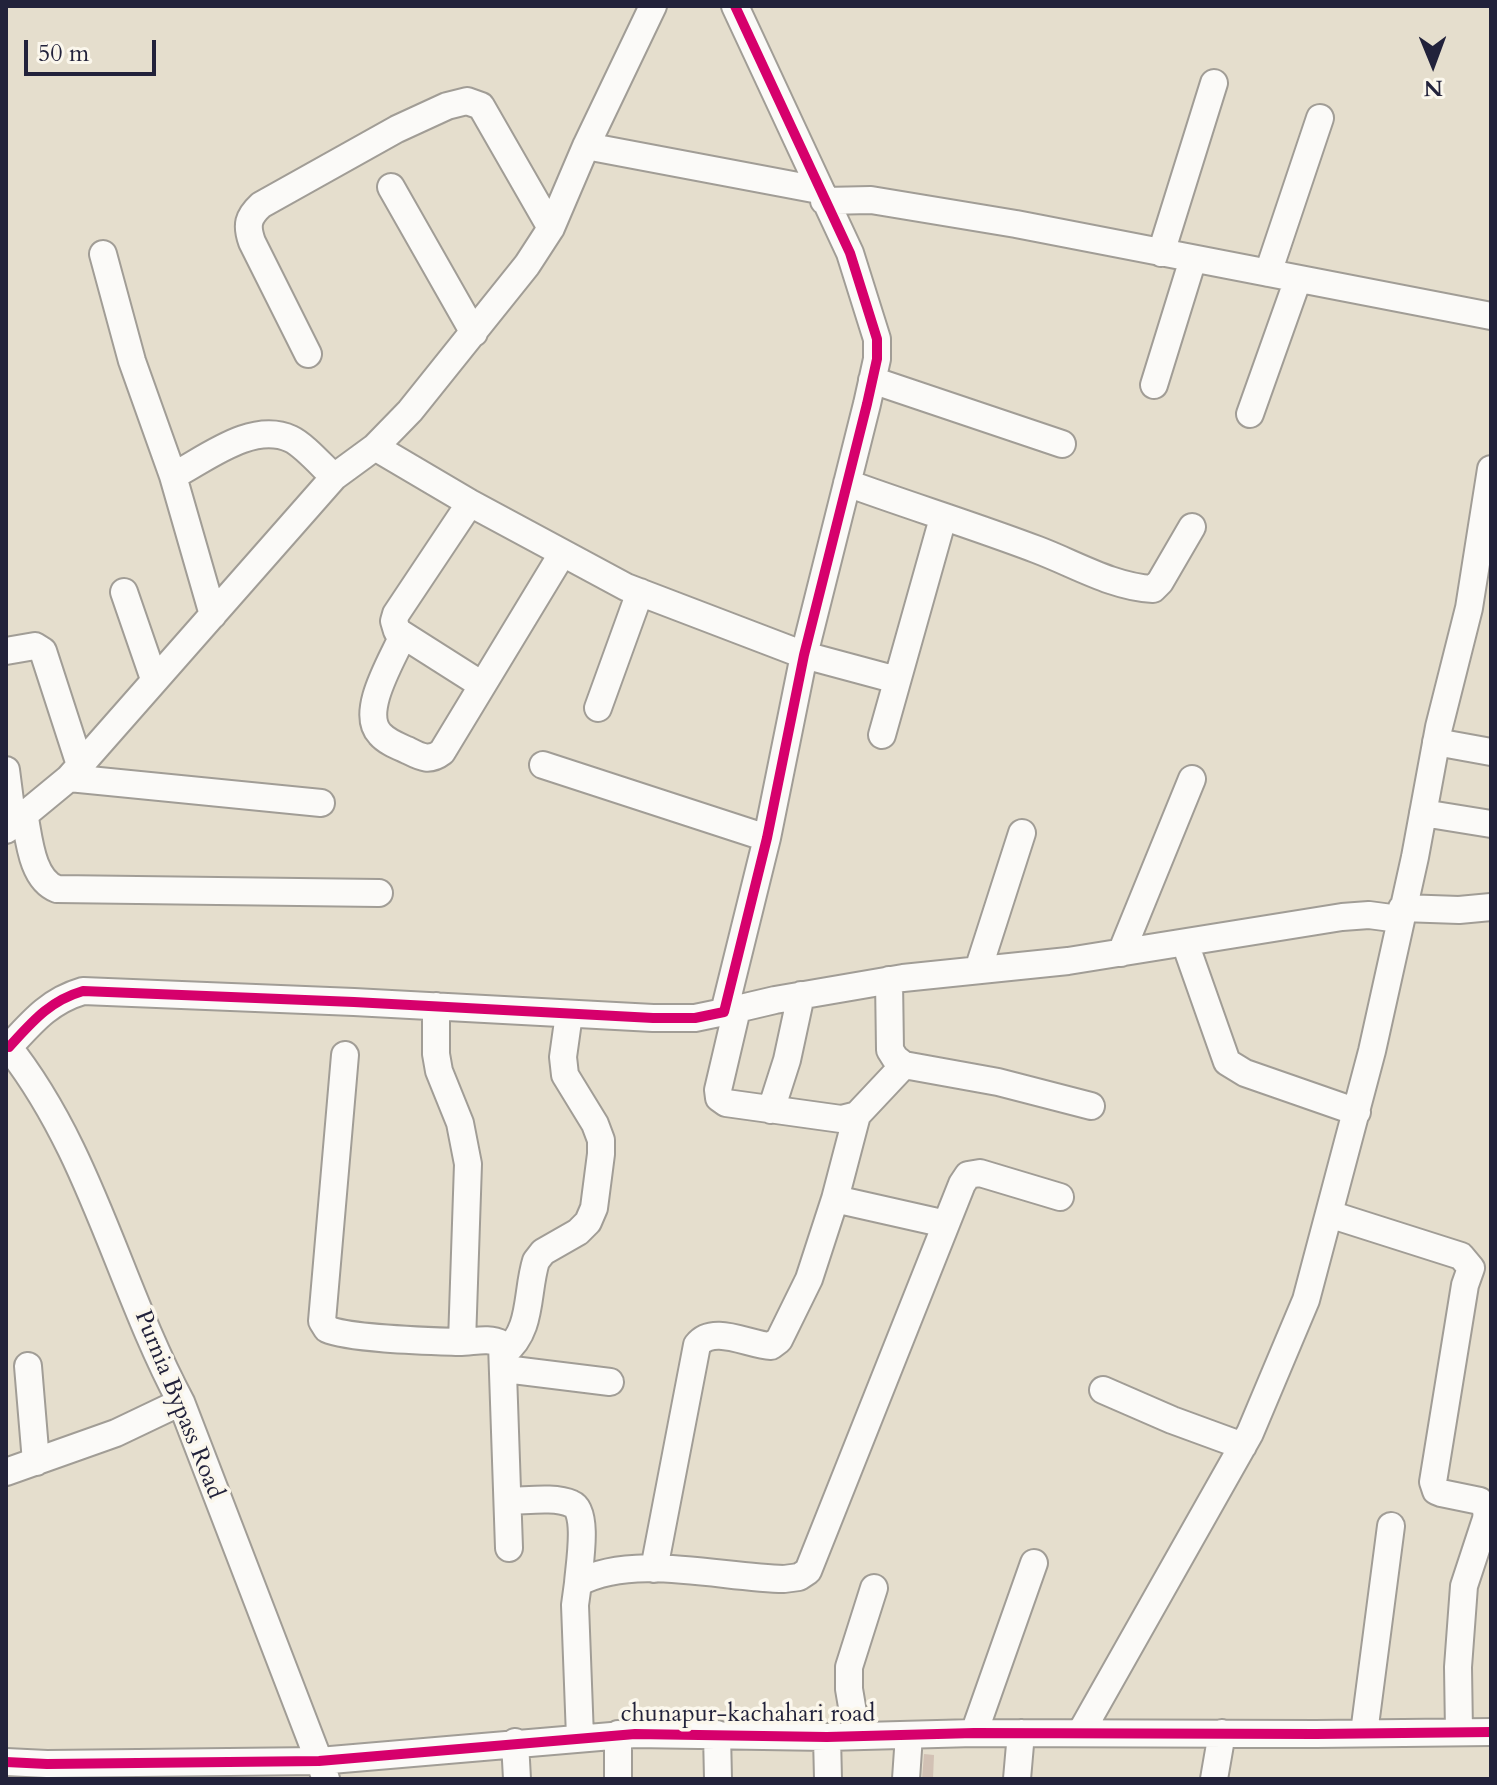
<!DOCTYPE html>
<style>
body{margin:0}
#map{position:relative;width:1497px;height:1785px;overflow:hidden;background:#e5decd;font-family:Cardo,serif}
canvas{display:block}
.frame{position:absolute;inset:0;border:8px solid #22223b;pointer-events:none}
.north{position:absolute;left:1393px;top:24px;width:80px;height:80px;-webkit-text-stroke:6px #fbf7ec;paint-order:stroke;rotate:179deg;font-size:22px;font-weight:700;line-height:32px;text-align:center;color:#22223b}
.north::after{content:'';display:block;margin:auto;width:28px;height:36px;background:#22223b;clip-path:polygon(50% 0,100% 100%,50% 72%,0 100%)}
.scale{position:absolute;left:24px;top:40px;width:132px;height:36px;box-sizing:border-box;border:4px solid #22223b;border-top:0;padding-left:10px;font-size:24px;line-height:28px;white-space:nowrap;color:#22223b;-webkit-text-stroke:6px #fbf7ec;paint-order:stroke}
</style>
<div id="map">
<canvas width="1497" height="1785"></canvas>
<div class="frame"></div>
<div class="north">N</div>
<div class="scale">50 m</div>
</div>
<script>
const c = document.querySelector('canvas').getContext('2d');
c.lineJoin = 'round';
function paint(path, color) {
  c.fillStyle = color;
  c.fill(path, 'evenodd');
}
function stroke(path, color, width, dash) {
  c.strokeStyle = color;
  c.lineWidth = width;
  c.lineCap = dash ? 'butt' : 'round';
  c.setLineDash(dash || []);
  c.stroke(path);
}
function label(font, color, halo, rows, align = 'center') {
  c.font = font + ' Cardo,serif';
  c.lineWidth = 7;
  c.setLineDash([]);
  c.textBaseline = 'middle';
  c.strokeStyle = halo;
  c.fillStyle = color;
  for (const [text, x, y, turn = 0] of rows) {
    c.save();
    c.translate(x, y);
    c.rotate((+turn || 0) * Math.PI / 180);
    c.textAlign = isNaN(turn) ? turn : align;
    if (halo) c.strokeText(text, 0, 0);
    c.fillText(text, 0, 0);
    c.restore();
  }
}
const building = new Path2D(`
 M924,1754l10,1 -1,24h-11z`);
const minor = new Path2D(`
 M586,146l233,44
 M391,187l83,146
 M824,201l47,-1 145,24 475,92
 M1161,253l53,-170
 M103,254l29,107 41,115 40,139
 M1268,273l52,-155
 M308,354l-56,-112c-6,-17 -4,-25 9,-37l136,-76 50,-23 20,-5 14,5 70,122
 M872,380l190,64
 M1154,385l39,-126
 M1250,414l48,-135
 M375,447l95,56 156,84 178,68 93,25
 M173,476c33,-17 79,-55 118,-37 13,6 32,28 43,38
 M847,483c63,23 128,43 191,67 37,14 75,37 115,39l7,-7 32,-55
 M470,503l-74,111 -2,7 3,10 85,54
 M124,592l30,87
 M403,635c-10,24 -44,77 -23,99 7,8 18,12 27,16 14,7 22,12 35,2l120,-198
 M6,651l29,-5 8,5 37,114
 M598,708l42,-116
 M882,735l61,-217
 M1436,742l55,10
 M543,765l224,73
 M6,770l7,54
 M69,778l252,25
 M24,813c5,24 7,66 33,76l322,4
 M1423,813l68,11
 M6,830l63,-52 265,-301 41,-30 35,-36 117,-146 24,-37 35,-82 67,-140
 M1402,908l57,2 32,-3
 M1185,943l42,119 18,11 112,39
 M1121,953l71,-174
 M978,970l44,-137
 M889,980l1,70 5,8 9,7 94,17 93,24
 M436,1006v48l3,17 21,52 8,41 -6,178
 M737,1009l-19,81 1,8 7,5 115,16 16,-4 47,-50
 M724,1012l51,-12 128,-22 165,-17 274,-44 27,-2 30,4
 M6,1044c85,106 112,240 175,358l145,377
 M9,1047c23,-25 40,-46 74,-56l271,11 299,16h42l29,-6 43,-174 37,-183 63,-251 10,-45v-20l-27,-86 -115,-247
 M345,1055l-23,266 5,8c22,10 104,12 132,13 15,0 29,-5 43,2l7,204
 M771,1110l16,-50 14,-65
 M835,1199l111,25
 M1329,1214l132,42 10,12 -6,17 -32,197 3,9 5,2 39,8 7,9 -1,9 -22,67 -6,81 1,65
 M504,1353c29,-23 22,-60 32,-92l7,-9 35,-20 10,-10 6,-14 7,-54v-14l-6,-16 -30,-49 -2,-18 6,-43
 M28,1366l8,96
 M505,1369l105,13
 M1103,1390l69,30 71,26
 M6,1472l110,-39 65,-31
 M508,1501c18,0 46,-5 64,3 17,7 7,63 6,79
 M654,1569l43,-224c16,-21 52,0 74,1l8,-6 30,-61 26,-80 22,-84
 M1081,1732l169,-299 56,-133 66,-249 43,-194 24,-130 30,-119 22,-139
 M974,1733l60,-170
 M1364,1733l27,-207
 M717,1734l1,45
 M857,1736l-8,-47v-22l25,-79
 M580,1737l-5,-132 3,-22c56,-30 144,-5 206,-4l15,-2 9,-6 154,-387 6,-9 12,-2 80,24
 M827,1737l1,42
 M515,1742l2,37
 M6,1762l41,2 272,-3 316,-27 192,3 147,-4 342,1 175,-2
 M618,1779v-45
 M906,1779l3,-44
 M1017,1779l4,-46
 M1214,1779l8,-46`);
const cycleway = new Path2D(`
 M9,1047c23,-25 40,-46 74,-56l271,11 299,16h42l29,-6 43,-174 37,-183 63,-251 10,-45v-20l-27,-86 -115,-247
 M6,1762l41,2 272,-3 316,-27 192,3 147,-4 342,1 175,-2`);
const streetNames = [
 ["Purnia Bypass Road",178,1405,68],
 ["chunapur-kachahari road",748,1715]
];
paint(building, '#d2c1b4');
stroke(minor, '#a19d96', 30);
stroke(minor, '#fbfaf8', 26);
stroke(cycleway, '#d6006c', 10);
label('24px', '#22223b', '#fbf7ec', streetNames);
</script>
